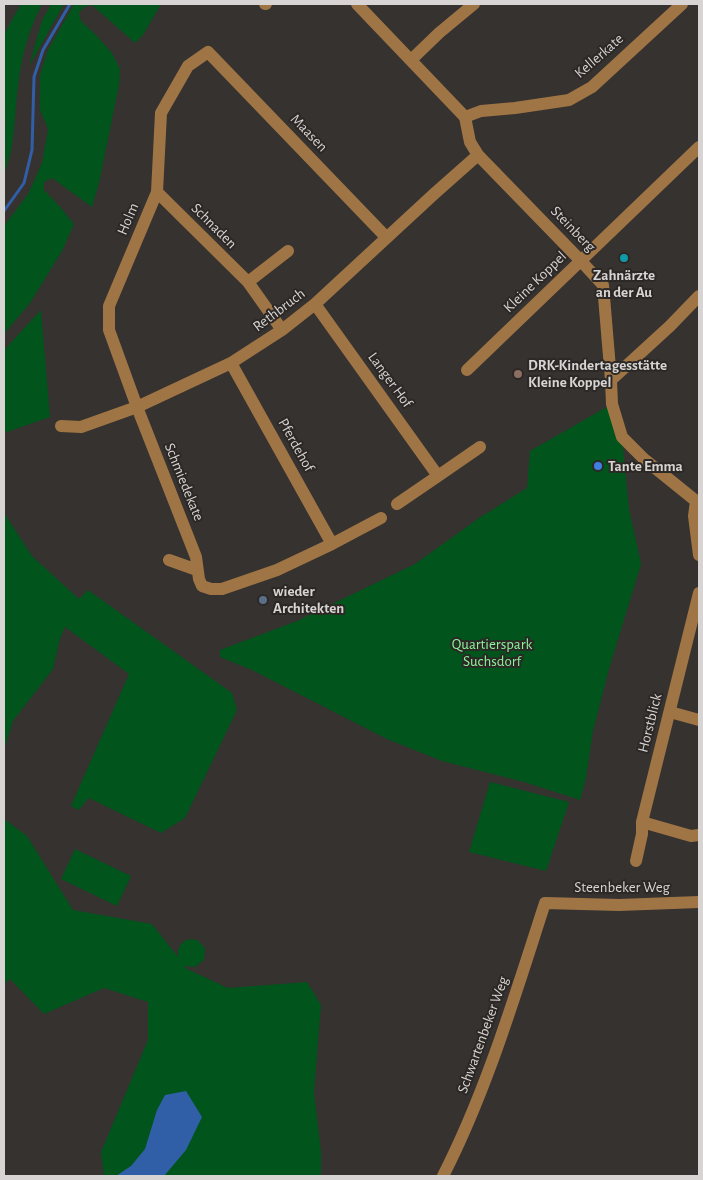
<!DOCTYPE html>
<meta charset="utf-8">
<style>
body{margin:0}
#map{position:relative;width:703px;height:1180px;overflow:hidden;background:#363230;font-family:"Alegreya Sans",sans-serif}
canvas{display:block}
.frame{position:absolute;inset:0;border:5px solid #d7d4d3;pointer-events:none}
</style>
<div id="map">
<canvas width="703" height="1180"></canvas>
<div class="frame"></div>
</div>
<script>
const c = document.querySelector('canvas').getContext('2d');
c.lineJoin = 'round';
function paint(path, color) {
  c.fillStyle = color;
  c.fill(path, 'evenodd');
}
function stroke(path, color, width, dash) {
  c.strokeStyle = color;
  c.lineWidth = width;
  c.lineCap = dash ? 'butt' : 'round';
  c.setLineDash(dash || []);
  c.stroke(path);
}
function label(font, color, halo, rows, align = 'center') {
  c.font = font + ' "Alegreya Sans",sans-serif';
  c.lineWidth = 4;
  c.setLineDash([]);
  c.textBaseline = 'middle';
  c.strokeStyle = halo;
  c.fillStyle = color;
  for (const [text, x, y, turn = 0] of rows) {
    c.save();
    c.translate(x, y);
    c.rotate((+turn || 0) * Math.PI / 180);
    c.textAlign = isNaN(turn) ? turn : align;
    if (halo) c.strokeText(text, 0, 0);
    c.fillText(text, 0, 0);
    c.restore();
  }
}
const green = new Path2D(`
 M21,4h21c-13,25 -21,53 -24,82 -4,30 -2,59 -14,88v-140z
 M51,4h13l-35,62 13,-45z
 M74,4h87l-18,31 -8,8 -43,-38 -8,2 -5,6 2,8 14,13 17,19 8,16 -1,16 -20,98 -7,24 -40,-29 -8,4v8l17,18 13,16 -12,27 -32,52 -26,31v-108l24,-32 14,-31 6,-34 -8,-19v-35l8,-25z
 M41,310l9,107 -46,16v-83z
 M612,404l10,33 7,72 12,55 -32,105 -16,62 -7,47 -6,22 -56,-18 -82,-21 -55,-22 -135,-69 -32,-13v-7l77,-29 118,-57 64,-46 48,-30 3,-37z
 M4,513l28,43 47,43 9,-9 144,103 5,17 -52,108 -24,15 -72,-35 -10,12 -8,-4 58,-132 -64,-47 -5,12 -7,30 -40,52 -9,29z
 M490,782l79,20 -23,69 -77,-19z
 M4,819l23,17 46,74 79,14 26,33c-1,-12 6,-20 19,-17l8,8 -1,12 -9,7 -11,-1 3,3 41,19 79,-6 14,23 -7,87 7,60v24h-217l-3,-24 47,-112v-38l-44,-14 -60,26 -34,-35 -6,5z
 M75,849l56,27 -14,30 -56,-27z`);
const water = new Path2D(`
 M186,1091l16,26 -16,33 -22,26h-48l15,-10 14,-17 12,-39 8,-15z`);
const stream = new Path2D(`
 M4,211l20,-28 8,-33 2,-73 9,-27 27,-46`);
const minor = new Path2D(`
 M265,4h1
 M357,4l108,113 5,25 8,13 103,106 22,24 8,95 1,24 10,33 22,22 52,42h3
 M411,60l28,-27 35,-29
 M465,117l16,-6 34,-3 54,-8 23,-13 90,-83
 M157,192l91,90 34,48
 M248,282l40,-31
 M315,304l123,172 42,-29
 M231,363l101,181 49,-26
 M467,370l232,-223
 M611,380l59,-54 29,-30
 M61,426l20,1 56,-20 94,-44 51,-33 33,-26 119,-110 44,-39
 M696,501l-2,15 5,39
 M397,504l41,-28
 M332,544l-55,26 -55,19h-11l-9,-3 -3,-7 -3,-22 -59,-150 -28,-77v-24l48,-114 4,-79 27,-47 20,-14 178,185
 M169,560l28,10
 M670,712l29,8
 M642,822l49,14 8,-1
 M636,861l6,-27v-12l57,-229
 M443,1176c44,-86 72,-181 102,-273l74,2 80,-3`);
const markers = [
 [624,258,5,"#0f9aa8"],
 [518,374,5,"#8d6e63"],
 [598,466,5,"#3f7fe0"],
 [263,600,5,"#5c6f8a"]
];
const streetNames = [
 ["Kellerkate",599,56,-41],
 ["Maasen",309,133,46],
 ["Holm",128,219,-67],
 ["Schnaden",214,226,45],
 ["Steinberg",573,229,46],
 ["Kleine Koppel",535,282,-44],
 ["Rethbruch",279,310,-37],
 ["Langer Hof",390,380,54],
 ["Pferdehof",296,445,61],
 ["Schmiedekate",184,482,68],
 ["Horstblick",650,723,-76],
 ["Steenbeker Weg",622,887],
 ["Schwartenbeker Weg",483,1035,-70]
];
const poiNames = [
 ["Zahnärzte",624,275,"center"],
 ["an der Au",624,292,"center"],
 ["DRK-Kindertagesstätte",528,365],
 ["Kleine Koppel",528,382],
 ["Tante Emma",608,466],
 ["wieder",273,591],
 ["Architekten",273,608]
];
const parkNames = [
 ["Quartierspark",492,644],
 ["Suchsdorf",492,661]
];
paint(green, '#01541c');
paint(water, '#305fa7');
stroke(stream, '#305fa7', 3);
stroke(minor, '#a07545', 12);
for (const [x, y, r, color] of markers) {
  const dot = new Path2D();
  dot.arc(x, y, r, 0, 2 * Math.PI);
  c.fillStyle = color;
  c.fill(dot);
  stroke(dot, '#2c2826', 2);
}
label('15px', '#d7d4d3', '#2c2826', streetNames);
label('bold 15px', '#d7d4d3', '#2c2826', poiNames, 'left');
label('15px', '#8bf39a', '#2c2826', parkNames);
</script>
